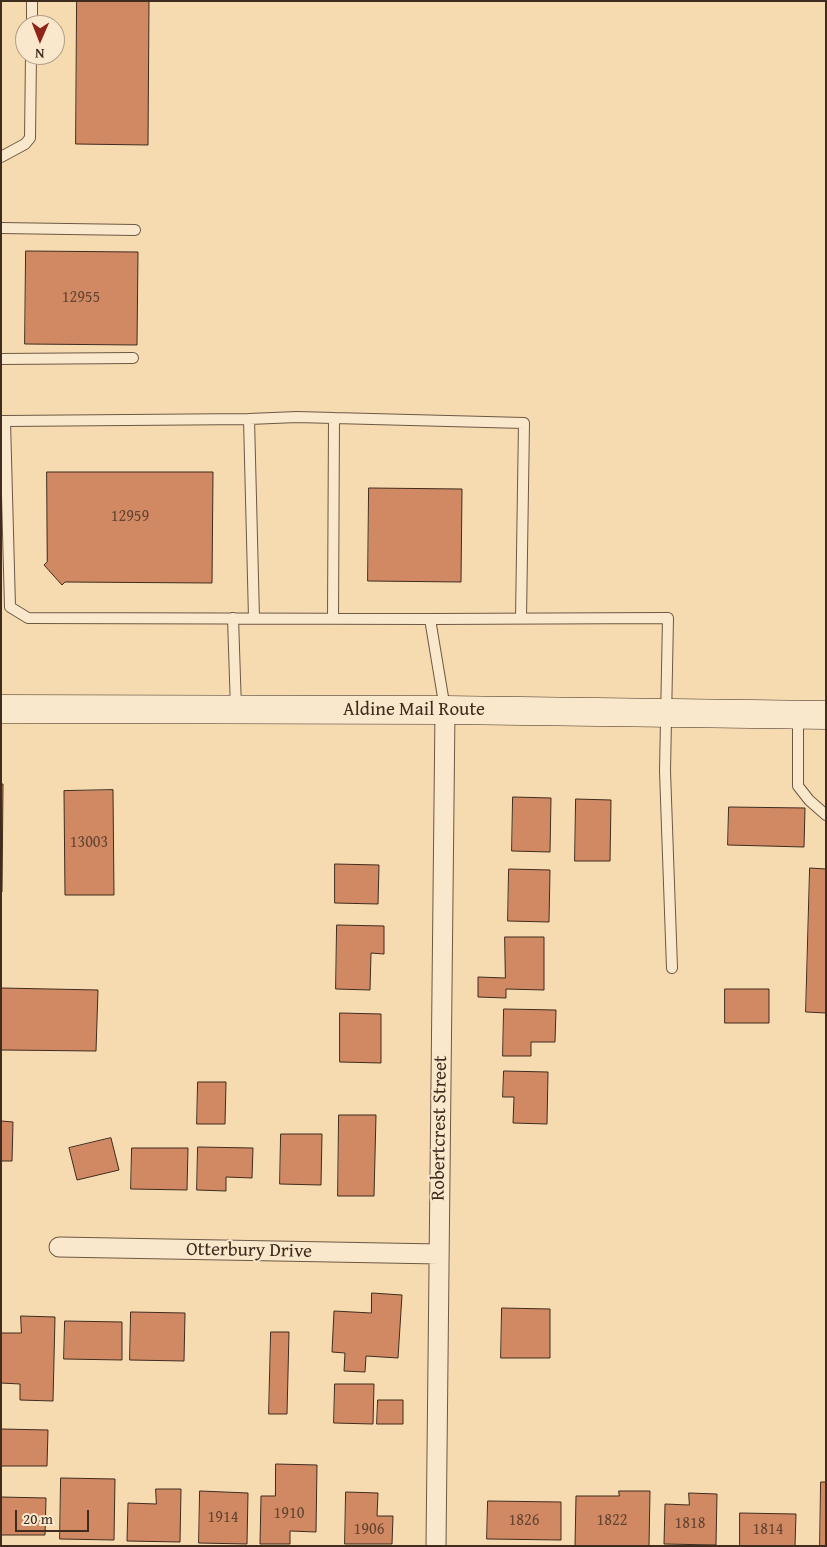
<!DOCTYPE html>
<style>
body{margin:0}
#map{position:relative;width:827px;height:1547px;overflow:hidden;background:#f6dbb1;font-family:"Gentium Book Plus",serif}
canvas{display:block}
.frame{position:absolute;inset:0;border:2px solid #3f2c1f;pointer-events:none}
.north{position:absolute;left:15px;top:15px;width:50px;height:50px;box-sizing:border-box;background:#f9e8cc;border:1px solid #af9d87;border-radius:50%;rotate:181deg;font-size:14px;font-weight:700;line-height:20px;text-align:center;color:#3f2c1f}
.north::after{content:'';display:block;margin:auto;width:18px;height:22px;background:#8f2418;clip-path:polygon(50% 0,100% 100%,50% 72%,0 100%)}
.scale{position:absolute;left:15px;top:1510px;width:74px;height:22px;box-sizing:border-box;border:2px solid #3f2c1f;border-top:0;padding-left:6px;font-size:15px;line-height:18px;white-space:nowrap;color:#3f2c1f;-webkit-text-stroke:4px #f9e8cc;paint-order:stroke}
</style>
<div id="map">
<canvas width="827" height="1547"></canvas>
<div class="frame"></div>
<div class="north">N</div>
<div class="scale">20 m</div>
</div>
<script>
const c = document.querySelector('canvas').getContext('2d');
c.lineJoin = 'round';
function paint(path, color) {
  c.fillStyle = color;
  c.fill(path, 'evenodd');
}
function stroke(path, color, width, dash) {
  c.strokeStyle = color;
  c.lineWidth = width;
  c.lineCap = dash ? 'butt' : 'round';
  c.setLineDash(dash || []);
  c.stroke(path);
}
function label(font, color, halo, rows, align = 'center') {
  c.font = font + ' "Gentium Book Plus",serif';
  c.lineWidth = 4;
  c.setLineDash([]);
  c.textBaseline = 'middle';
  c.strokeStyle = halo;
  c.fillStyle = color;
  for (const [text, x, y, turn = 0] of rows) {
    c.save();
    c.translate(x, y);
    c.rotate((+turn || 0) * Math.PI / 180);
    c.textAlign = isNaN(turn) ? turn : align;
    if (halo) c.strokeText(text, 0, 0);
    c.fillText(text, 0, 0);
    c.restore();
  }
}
const building = new Path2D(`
 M77,1h72l-1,144 -72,-1z
 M26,251l112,1 -1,93 -112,-1z
 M47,472h166l-1,111 -147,-1 -3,3 -18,-20 3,-3z
 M369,488l93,1 -1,93 -93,-1z
 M1,784h2l-1,108h-1z
 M113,790l1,105h-49l-1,-104z
 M513,797l38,1 -1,54 -38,-1z
 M576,799l35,1 -1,61h-35z
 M729,807l76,1 -1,39 -76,-2z
 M335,864l44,1 -1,39 -43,-1z
 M810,868l16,1v144l-20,-1z
 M509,869l41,1 -1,52 -41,-1z
 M337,925l47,1v28l-13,-1 -1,37 -34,-1z
 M505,937h39v53l-38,-1v9l-28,-1v-20l27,1z
 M1,988l97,2 -2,61 -95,-1z
 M725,989h44v34h-44z
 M504,1009l52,1 -1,32h-24v14h-28z
 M340,1013l41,1v49l-41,-1z
 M504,1071l44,1 -1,52 -34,-1 1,-26h-11z
 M198,1082h28l-1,42h-28z
 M339,1115h37l-2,81h-36z
 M1,1121l12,1 -1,39h-11z
 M281,1134h41l-1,51 -41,-1z
 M111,1138l8,32 -42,10 -8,-32z
 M198,1147l55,1 -1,30 -26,-1v14l-29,-1z
 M132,1148h56l-1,42 -56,-1z
 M372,1293l30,2 -4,63 -32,-2 -1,16 -21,-1 1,-18 -13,-1 2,-41 37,2z
 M502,1308l48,1v49h-49z
 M131,1312l54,1 -1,48 -54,-1z
 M21,1316l34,1 -2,84 -33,-1v-16l-19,-1v-50h20z
 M65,1321l57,1v38l-58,-1z
 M271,1332h18l-2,82h-18z
 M335,1384h39l-1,40 -39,-1z
 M378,1400h25v24h-26z
 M1,1429l47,1 -1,36h-46z
 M276,1464l41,1 -1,67 -26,-1v13h-30l1,-48h14z
 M61,1478l54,1 -1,61 -54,-1z
 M821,1482h5v64h-6z
 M156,1489h25l-1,53 -53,-1 1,-38 28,1z
 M200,1491l48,2 -1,51 -48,-1z
 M619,1491h31l-1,55h-74l1,-50h43z
 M346,1492l32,1 -1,23h16l-1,28h-47z
 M689,1493l28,1 -1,51 -52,-1 1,-40 24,1z
 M1,1497l45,1 -1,37h-44z
 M488,1501l73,1v38l-74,-1z
 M740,1513l56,1 -1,32h-55z`);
const service = new Path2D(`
 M32,25v-24
 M1,157l24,-13 5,-6 1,-83
 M1,228l134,2
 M1,359l132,-1
 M334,418l190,5 -3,195
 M249,419l48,-2 37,1 -1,200
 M1,421h4l5,186 18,11 402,1 15,90
 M5,421l244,-2 5,199
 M233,618l3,91
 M430,619l238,-1 -3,153 7,197
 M798,715v71l11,14 17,15`);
const minor = new Path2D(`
 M59,1247l380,7
 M436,1546l9,-836`);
const secondary = new Path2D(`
 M1,709l444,1 381,5`);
const numberNames = [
 ["12955",81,298],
 ["12959",130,517],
 ["13003",89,843],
 ["1910",289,1514],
 ["1914",223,1518],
 ["1826",524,1521],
 ["1822",612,1521],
 ["1818",690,1524],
 ["1906",369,1530],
 ["1814",768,1530]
];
const streetNames = [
 ["Aldine Mail Route",414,710],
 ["Robertcrest Street",440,1128,-89],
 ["Otterbury Drive",249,1251,1]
];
paint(building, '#d18963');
stroke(building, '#3f2c1f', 1);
stroke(service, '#6d5844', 12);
stroke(minor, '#6d5844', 21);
stroke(secondary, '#3f2c1f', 29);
stroke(service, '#f9e8cc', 10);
stroke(minor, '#f9e8cc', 19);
stroke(secondary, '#f9e8cc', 28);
label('16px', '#644330', null, numberNames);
label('19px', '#3f2c1f', '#f9e8cc', streetNames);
</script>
